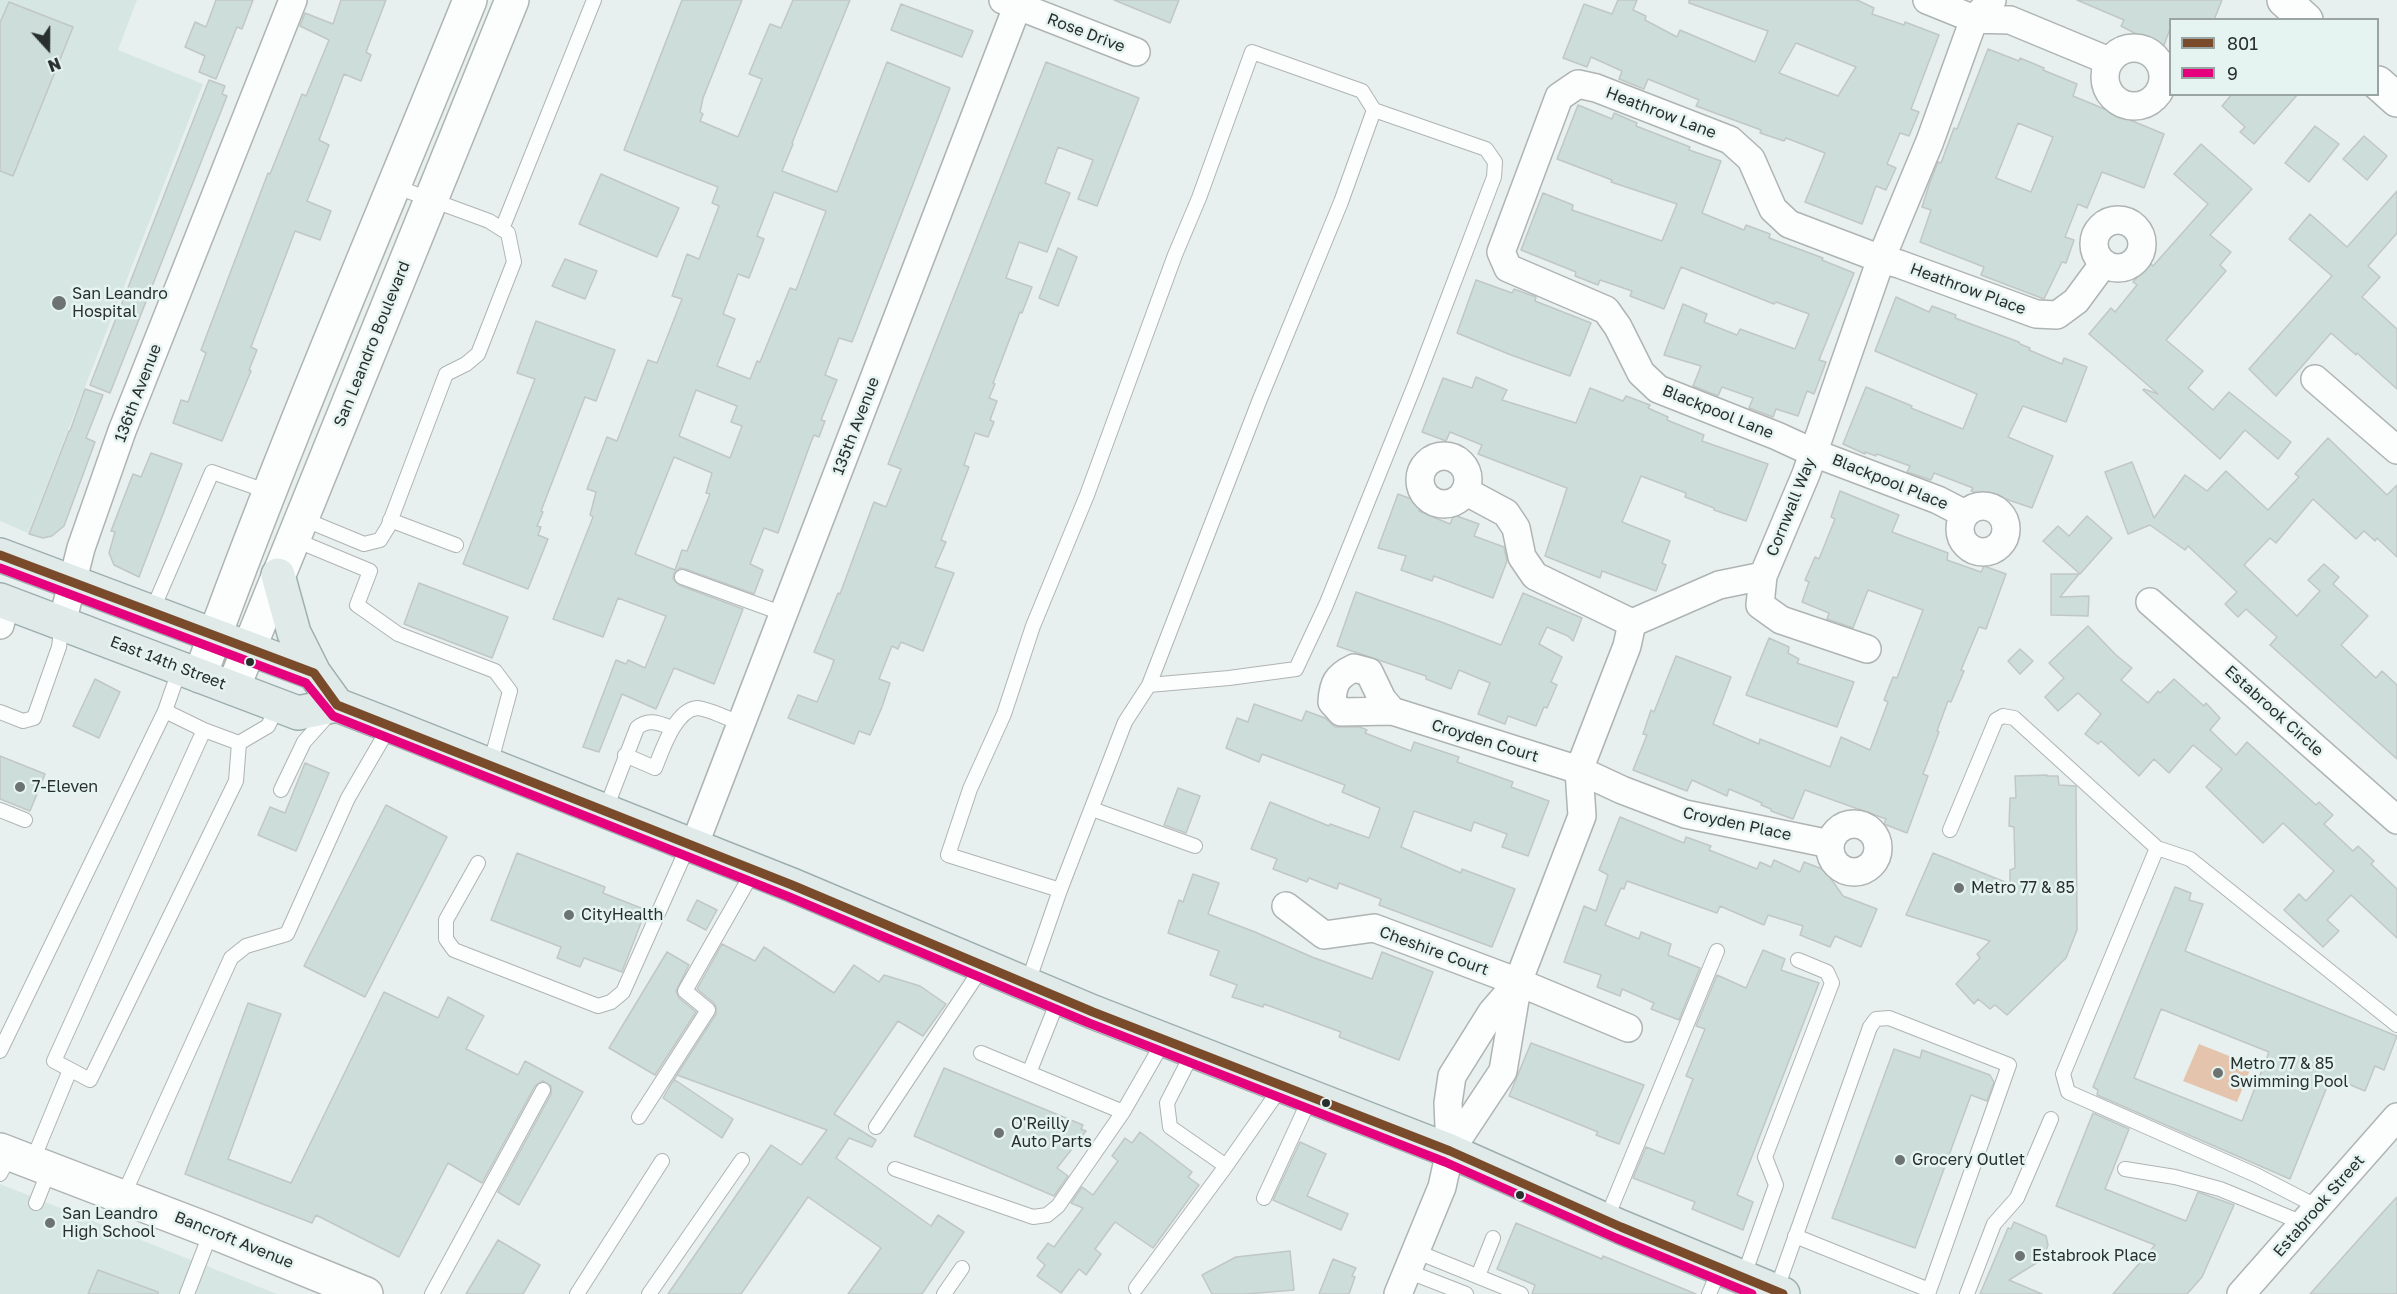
<!DOCTYPE html>
<style>
body{margin:0}
#map{position:relative;width:2397px;height:1294px;overflow:hidden;background:#e8f0ef;font-family:"Golos Text",sans-serif}
canvas{display:block}
.legend{position:absolute;left:2169px;top:18px;width:210px;height:78px;box-sizing:border-box;background:#e5f4f1;border:2px solid #9aa5a3;margin:0;padding:8px 10px;list-style:none;font-size:18px;color:#292f2d}
.legend li{display:flex;align-items:center;gap:12px;height:30px}
.legend b{width:30px;border:2px solid #9aa5a3}
.north{position:absolute;left:18px;top:18px;width:60px;height:60px;-webkit-text-stroke:4px #e5f4f1;paint-order:stroke;rotate:159deg;font-size:16px;font-weight:700;line-height:24px;text-align:center;color:#292f2d}
.north::after{content:'';display:block;margin:auto;width:21px;height:27px;background:#292f2d;clip-path:polygon(50% 0,100% 100%,50% 72%,0 100%)}
</style>
<div id="map">
<canvas width="2397" height="1294"></canvas>
<ul class="legend">
<li><b style="height:8px;background:#7a4b2a"></b>801</li>
<li><b style="height:8px;background:#e5007d"></b>9</li>
</ul>
<div class="north">N</div>
</div>
<script>
const c = document.querySelector('canvas').getContext('2d');
c.lineJoin = 'round';
function paint(path, color) {
  c.fillStyle = color;
  c.fill(path, 'evenodd');
}
function stroke(path, color, width, dash) {
  c.strokeStyle = color;
  c.lineWidth = width;
  c.lineCap = dash ? 'butt' : 'round';
  c.setLineDash(dash || []);
  c.stroke(path);
}
function label(font, color, halo, rows, align = 'center') {
  c.font = font + ' "Golos Text",sans-serif';
  c.lineWidth = 5;
  c.setLineDash([]);
  c.textBaseline = 'middle';
  c.strokeStyle = halo;
  c.fillStyle = color;
  for (const [text, x, y, turn = 0] of rows) {
    c.save();
    c.translate(x, y);
    c.rotate((+turn || 0) * Math.PI / 180);
    c.textAlign = isNaN(turn) ? turn : align;
    if (halo) c.strokeText(text, 0, 0);
    c.fillText(text, 0, 0);
    c.restore();
  }
}
const built = new Path2D(`
 M0,0h137l-19,50 85,34 -175,449 -28,-12z
 M0,1184l199,79 78,31h-277z`);
const water = new Path2D(`
 M2199,1044l53,21 -15,37 -54,-21z`);
const building = new Path2D(`
 M216,0h37l-11,29 -5,-2 -21,52 -17,-7 6,-16 -20,-9 10,-25 11,5z
 M341,0h45l-20,52 5,3 -10,26 -17,-7 -25,66 10,5 -22,56 24,10 -11,29 -25,-9 -44,116 6,3 -8,20 2,1 -29,70 -49,-18 8,-23 7,2 18,-49 -5,-3 67,-177 2,1 32,-80 4,2 23,-56 -29,-14 5,-13 28,11z
 M682,0h60l-39,98 -3,14 3,2 -3,7 38,16 24,-58 -13,-5 21,-50 11,4 12,-28h57l-58,143 1,1 -11,27 55,21 50,-130 63,26 -98,254 -13,-4 -14,37 12,5 -16,40 4,1 -6,16 -5,-2 -3,7 -33,91 -14,-5 -14,36 13,6 -9,24 -69,-25 -5,-1 -6,5 -1,6 6,6 64,24 -29,75 -40,-16 -18,41 -34,-15 -23,58 -16,-5 33,-87 10,4 2,-4 17,8 21,-52 -48,-18 -15,39 -50,-18 40,-102 -3,-2 6,-23 -9,-3 20,-52 10,4 31,-81 9,3 25,-64 -10,-3 15,-42 12,5 20,-53 -7,-3 6,-16 -94,-37zM774,192l52,19 -30,79 -6,-2 -30,74 -3,-1 -7,18 -33,-13 18,-47 -12,-5 15,-40 11,4 15,-39 -7,-3zM696,390l41,16 -6,16 11,4 -12,32 -51,-22zM674,457l38,16 -6,20 4,1 -23,57 -5,-1 -7,20 -40,-16z
 M1114,0h65l-9,23z
 M1618,0h19l-4,10 13,6 -1,4 32,17 3,-7 75,32 13,-31 -79,-28v-3h168l17,8 -2,6 32,11 1,-3 34,13 -28,74 8,3 -10,24 -9,-3 -13,31 9,4 -10,22 -10,-4 -14,38 -57,-22 20,-49 -39,-15 -2,3 -24,-8 1,-3 -65,-24 3,-6 -51,-21 -4,10 -25,-10 3,-8 -31,-14 -4,10 -24,-9 21,-54 28,10zM1796,43l60,24 -18,29 -59,-23z
 M2077,0h145l-8,20h-44v9l-7,19 -24,-9 1,-3 -19,-10 3,-6z
 M9,2l64,25 -60,149 -13,-5v-148z
 M901,4l72,27 -11,26 -71,-27z
 M1988,49l31,12 1,-3 24,10 -1,2 34,14 -4,12 34,14 1,-4 24,10 -2,4 34,14 -20,54 -42,-16 -15,36 -9,-4 -13,33 9,3 -8,23 -4,-1 -18,37 -63,-24 3,-8 -64,-25 11,-32 -9,-3 7,-22 9,-23 3,1 13,-35 3,1zM2018,123l35,14 -22,55 -35,-14z
 M1046,62l93,36 -42,108 -19,-7 15,-39 -35,-13 -13,36 25,10 -23,59 -28,-10 -13,36 26,9 -10,26 -2,-1 -27,71 2,1 -6,14 8,3 -7,19 4,2 -6,15 -13,-4 -11,32 5,2 -28,73 5,2 -11,25 19,6 -31,78 -22,-9 -3,7 -6,-3 -13,33 11,4 -8,24 -12,28 -11,-4 -5,13 -66,-26 10,-23 19,7 14,-33 3,-9 -20,-8 24,-59 2,1 34,-92 12,5 15,-38 -13,-5z
 M209,80l16,6 -3,8 5,2 -117,297 -20,-8z
 M2232,94h66l-44,50 -14,-12 5,-5 -23,-21z
 M1578,105l34,14 2,-6 23,10 -1,3 54,21 -1,3 32,11 -19,52 42,17 2,-5 24,9 -1,4 54,20 -1,2 32,13 -35,87 7,2 -12,32 -7,-3 -9,25 -22,-7 -3,8 -24,-9 4,-10 -31,-11 -4,9 -25,-10 8,-20 -37,-11 19,-51 24,10 -3,8 33,13 3,-6 55,20 14,-35 -33,-12 -2,2 -93,-37 -17,42 -34,-13 2,-5 -32,-11 -2,5 -23,-9 1,-4 -55,-22 22,-57 30,12 -1,5 90,31 15,-37 -66,-22 1,-2 -55,-21z
 M2315,126l24,18 -30,38 -24,-19z
 M2364,136l23,20 -20,24 -24,-21z
 M2201,144l51,45 -42,46 21,17 -11,13 6,6 -60,69 37,31 -15,17 25,22 16,-18 62,50 -13,17 -33,-29 -25,29 -77,-69 1,-1 14,5 -69,-60 22,-26 4,4 22,-27 -4,-3 17,-19 3,3 55,-62 -34,-30z
 M601,174l78,34 -22,49 -78,-33z
 M2397,191v42l-29,33 12,11 -18,20 35,32v60l-40,-36 -1,2 -25,-22 -55,63 -27,-27 83,-93 -43,-37 21,-25 37,33z
 M1058,248l19,9 -19,49 -19,-8z
 M565,259l32,12 -12,28 -33,-13z
 M1476,280l36,13 2,-4 22,8 -1,4 56,22 -21,53 -59,-21 -54,-22z
 M1896,297l33,15 3,-6 24,9 -1,3 64,24 1,2 10,4 -1,2 33,14 2,-6 23,9 -21,55 -43,-16 -15,31 45,19 -21,52 -35,-12 -1,4 -25,-9 2,-3 -39,-15 -3,7 -24,-8 3,-6 -33,-12 -1,2 -11,-4v2l-22,-10 23,-57 46,19 -1,2 52,21 14,-35 -102,-43z
 M536,321l79,29 -19,51 -11,-4 -44,114 2,1 -6,14 4,1 -3,8 10,4 -20,50 -65,-25 72,-185 -18,-6z
 M1476,377l31,13 -5,10 74,23 14,-35 33,13 3,-5 24,9 -2,3 20,9 -1,3 37,15 -2,6 66,23 -22,57 -32,-11v-2l-29,-11 1,-4 -45,-17 -19,46 48,19 -8,22 4,2 -10,26 -54,-20 -2,7 -55,-22 22,-68 -89,-34 4,-9 -32,-13 -4,9 -24,-9 21,-54 29,10z
 M85,389l18,6 -17,43 9,4 -31,84 -12,10 -9,2 -14,-4 40,-103h1z
 M2328,438l59,57 10,-10v72l-20,-19 -2,3 -11,-10 -8,8 -43,-40 -37,44 -6,-5 -26,27 53,51 23,-25 -12,-11 16,-16 15,13 -6,7 35,32 -27,29 35,33 6,-7 15,14v74l-127,-114 7,-8 -31,-28 -8,8 -13,-13 12,-12 -49,-46 -3,4 -35,-25 -22,9 -23,-62 27,-10 22,56 31,-43 22,16 19,-20 42,39 31,-33 -4,-3z
 M151,453l31,11 -43,113 -25,-12 -5,-12 6,-21 -4,-1 22,-57 8,3z
 M1840,491l59,24 -7,17 56,21 -1,7 34,12 3,-6 22,8 -20,55 -7,-2 -18,43 3,1 -13,31 -3,-1 -11,30 2,1 -16,42 5,2 -21,57 -23,-9 2,-5 -81,-29 -12,29 -22,-8v-2l-10,-4 1,-2 -33,-14 -2,7 -35,-16 -5,11 -54,-21 14,-35 -4,-1 8,-24 3,2 22,-56 55,21 -18,47 46,20 1,-5 70,28 11,-30 29,13 18,-48 -4,-2 9,-23 4,1 26,-68 -55,-20 -15,38 -26,-9 2,-6 -27,-11 7,-20 -4,-2 10,-23 4,2 16,-40 -4,-2z
 M1398,494l24,9 -3,8 31,13 4,-9 25,9 -5,12 30,11 3,14 -14,37 -59,-22 -2,5 -31,-11 5,-14 -28,-8z
 M2087,516l25,22 -32,36 -37,-33 15,-15 11,10z
 M2051,574h28l-19,23 29,-1 -1,20 -37,-1z
 M419,583l89,34 -16,41 -88,-34z
 M1356,592l88,31 57,22 22,-52 59,25 -9,23 -5,-5 -21,-9 -8,17 23,13 -11,25 6,3 -10,23 -3,-1 -8,19 -28,-10 -3,8 -27,-10 12,-31 -31,-13 -8,19 -25,-10v-3l-89,-30z
 M2088,626l28,29 16,13 -11,12 27,23 10,-12 2,2 14,-14 30,27 2,-3 14,15 -10,12 26,25 11,-13 69,63 3,-3 14,13 -9,9 29,27 5,-5 16,15 -3,3 26,25v49l-46,-43 -24,25 12,11 -16,16 -39,-37 15,-16 7,7 28,-30 -51,-48 -20,20 -57,-56 16,-18 -29,-24 -24,28 -15,-14 -15,17 -38,-35 -3,3 -13,-10 16,-20 -23,-21 -20,18 -13,-14 19,-19 -15,-15z
 M1769,638l20,9 -1,6 11,6 -2,4 57,19 -17,45 -91,-32z
 M2020,649l13,12 -13,13 -12,-13z
 M95,679l25,13 -21,46 -26,-12z
 M1254,704l48,17 4,-10 19,7 10,9h25l7,3 -2,3 46,18 3,-9 45,15 -2,5 56,20 -2,5 38,14 -21,55 -26,-9 5,-13 -33,-12 -3,9 -57,-20 -13,36 60,26 1,-4 53,20 -23,58 -113,-42 2,-6 -42,-16 -2,6 -28,-11 -2,4 -34,-13 4,-10 -26,-10 19,-47 59,24 1,-2 39,14 11,-30 -38,-16 3,-7 -83,-31 -3,8 -33,-14 11,-30 11,4z
 M0,756l45,18 -15,37 -30,-12z
 M305,763l24,10 -33,78 -38,-16 12,-28 15,6z
 M2047,775v1h11l1,9 17,1 1,144 -11,28 -59,57 -12,-10 -5,4 -12,-10 -4,5 -18,-20 24,-26 -3,-4 13,-13 -84,-26 27,-62 77,31v-14l5,-2 -1,-41 -5,-1 1,-28h6l-1,-22z
 M1178,788l22,8 -14,37 -22,-8z
 M386,805l61,32 -82,160 -61,-31z
 M1620,817l64,26 2,-6 25,9 -2,4 48,19 3,-7 11,5 3,-7 26,12 4,-10 21,8 18,26 34,13 -16,38 -26,-11 -5,11 -30,-12 3,-9 -35,-11 -4,10 -44,-19 -3,7 -90,-32 -3,8 -3,-1 -16,37 34,14 2,-7 30,12 -3,11 32,13 -21,52 -28,-11 3,-6 -32,-14 -2,7 -23,-9 4,-12 -37,-13 20,-56 12,5 12,-36 -9,-5z
 M517,853l88,34 -2,6 43,17 -24,62 -38,-14 -4,9 -23,-9 4,-11 -70,-27z
 M1193,874l26,9 -11,31 47,18 57,25 60,22 10,-27 51,20 -34,88 -60,-23 2,-5 -77,-28 -1,3 -31,-10 5,-12 -27,-10 9,-24 -51,-18 11,-33 4,2z
 M2175,887l16,6 -2,7 14,4 -18,47 212,85 -13,34 -9,-4 -10,25 -34,-14 -41,102 -193,-84 1,-5 -5,-3zM2161,1009l108,43 -27,69 -108,-43z
 M697,900l20,10 -11,20 -19,-10z
 M722,944l33,17 9,-14 70,46 20,-28 25,17 5,-7 36,11 26,18 -23,32 -25,-15 -64,93 42,26 -4,7 -23,-9 -13,20 95,68 7,-11 26,17 -42,62h-74l33,-46 -73,-51 -67,97h-73l103,-149 30,20 26,-35 -150,-55 -4,7 2,-2 58,39 -11,19 -59,-40 8,-14 45,-70v-7l-2,-4 -17,-14z
 M1763,950l22,9 -4,11 38,13 -82,212 16,7 -10,28 -51,-21 3,-7 -62,-24 13,-31 18,7 29,-75 -7,-3 19,-47 -9,-3 21,-51 29,13z
 M667,952l22,13 -13,26 3,7 17,14 -41,63 -46,-27z
 M384,992l54,26 10,-21 36,19 -18,33 52,26 7,-14 58,31 -64,113 -21,-13 53,-98v-8l-8,-5 -8,5 -53,97 -34,-20 -49,94 -83,-42 -4,8 -127,-49 63,-171 33,11 -53,145 63,24z
 M1531,1043l113,42 -25,59 -23,-9 2,-3 -89,-36z
 M1894,1049l26,9 2,-8 68,25 4,7 -7,19 -16,-6 -56,153 -83,-30z
 M944,1068l139,57 -2,4 5,2 -29,37 11,8 -14,20 -140,-60z
 M2093,1113l36,16 -24,60 81,32 12,-29 36,13 -32,72 -15,17h-74l42,-49 -99,-39z
 M1140,1132l52,40 -4,5 11,8 -46,63 -38,-26 -20,27 6,5 -15,21 -7,-6 -18,24 -24,-17 8,-11 -8,-7 11,-15 6,4 29,-39 -12,-5 11,-16 11,8 25,-34 -6,-5 13,-18 7,5z
 M1300,1142l26,12 -19,42 41,18 -7,16 -68,-30z
 M2397,1197v97h-87l74,-83z
 M2014,1222l32,14 2,9 -5,14 -34,21 33,14h-62l28,-66 3,1z
 M1516,1223l86,36 1,-3 93,38h-164l3,-9 -38,-16z
 M498,1240l42,25 -17,29h-57z
 M1290,1251l4,39 -48,4h-34l-10,-19 34,-18z
 M1333,1259l23,9 -4,8 3,1 -6,17h-30z
 M98,1270l60,22v2h-70z`);
const service = new Path2D(`
 M502,229l92,-229
 M301,518l63,26 16,-4 8,-13 58,-153 20,-10 12,-10 36,-92 -6,-29 -19,-12 -95,-35
 M390,520l66,25
 M293,539l77,32 -13,34 41,29 97,37 15,20 -20,74
 M682,577l102,37
 M152,611l60,-139 57,20
 M1149,685l80,-7 67,-9 30,-64 90,-223 78,-205 1,-15 -9,-13 -112,-39
 M165,711l39,19 35,13
 M0,712l23,9 11,-3 25,-71 3,-24
 M204,730l-150,331 36,19 146,-299 3,-38
 M239,743l29,-17 10,-21
 M625,755l30,13c7,-17 20,-58 42,-60 10,0 34,12 45,16
 M281,790l23,-48 25,-28
 M1092,809l103,37
 M0,810l25,10
 M605,811l32,-83c11,-10 22,-5 35,0
 M1950,830l46,-110 7,-4 11,2 143,130 33,11 207,166
 M2157,848l-94,226 5,18 188,83 62,32
 M478,863l-32,57v19l8,11 144,56 13,-4 12,-10 66,-148
 M1027,985l33,-95 65,-168 24,-37 111,-286 81,-197 33,-92 -12,-19 -110,-39 -53,146 -24,57 -88,240 -54,131 -29,88 -34,75 -22,66 112,35
 M1194,1050l-27,53 3,24 56,39
 M0,1051l165,-340 15,-43
 M981,1053l142,59
 M1029,1073l30,-75
 M639,1117l69,-107 -23,-19 69,-121
 M876,1127l107,-161
 M32,1162l38,-92
 M895,1169l138,48 14,-2 11,-9 65,-94 42,-73
 M2125,1169l50,8 45,12 83,34
 M0,1174l11,-20
 M123,1196l108,-238 15,-12 41,-12 61,-136 42,-72
 M1264,1198l47,-102
 M36,1203l14,-35
 M1606,1220l111,-269
 M1795,1236l134,54
 M1415,1251l106,43
 M1407,1271l59,23
 M1478,1276l15,-38
 M1743,1278l33,-93 -11,-28 67,-174 -5,-11 -29,-12
 M1136,1288l90,-122 56,-80
 M1776,1291l94,-264 6,-8 13,-1 120,47 -81,229
 M187,1294l24,-62
 M432,1294l111,-204
 M577,1294l85,-133
 M649,1294l93,-134
 M944,1294l18,-26
 M1709,1294l11,-26
 M1967,1294l27,-70 23,-26 34,-79`);
const minor = new Path2D(`
 M1003,0l133,52
 M1927,0l47,19 36,1 99,41
 M2105 77a29 29 0 1 1 58 0a29 29 0 1 1-58 0Z
 M2094 244a24 24 0 1 1 48 0a24 24 0 1 1-48 0Z
 M2315,379l82,71
 M1420 480a24 24 0 1 1 48 0a24 24 0 1 1-48 0Z
 M1465,491l41,22 10,15 6,29 13,19 97,47
 M1960 529a23 23 0 1 1 46 0a23 23 0 1 1-46 0Z
 M1965,514l-27,-14 -124,-47 -37,-17 -119,-47 -17,-16 -23,-46 -12,-17 -98,-42 -7,-16 58,-155 19,-13 18,4 134,52 21,19 22,50 16,15 92,35 18,5 137,50 21,1 19,-14 28,-38
 M2150,602l247,218
 M62,623l19,-75 41,-117 171,-431
 M0,625l6,-23
 M1867,649l-86,-29 -21,-15 3,-29 43,-102 75,-215 49,-118 44,-122 18,-19
 M1392,711l-10,-12 -13,-27 -15,-4c-17,8 -21,15 -22,34l9,10 51,-1 187,59 43,20 63,24 145,30
 M1830 848a24 24 0 1 1 48 0a24 24 0 1 1-48 0Z
 M694,846l323,-839
 M1286,906l38,29 50,-7 144,54 110,46
 M1450,1151l53,-80 15,-89 64,-166 -3,-46 48,-124 5,-23 87,-38 44,-9
 M1398,1294l44,-107 8,-36 -2,-48 4,-27 40,-64 26,-30
 M2241,1294l156,-177`);
const tertiary = new Path2D(`
 M2284,0l22,20
 M2378,83l19,17`);
const secondary = new Path2D(`
 M200,676c82,-228 179,-451 270,-676
 M233,688l279,-688
 M0,1150l211,81 155,63`);
const primary = new Path2D(`
 M0,555l314,118 23,32
 M278,575l16,58 20,40
 M0,600l298,113 39,-8 54,21 401,159 301,127 357,139 171,76 162,67`);
const bus1 = new Path2D(`
 M0,555l314,118 23,32 455,180 301,127 357,139 171,76 162,67`);
const bus2 = new Path2D(`
 M0,568l306,115 27,33 454,180 302,127 356,139 171,76 136,56`);
const markers = [
 [59,303,8,"#6c7371"],
 [250,662,5,"#292f2d"],
 [20,787,6,"#6c7371"],
 [1959,888,6,"#6c7371"],
 [569,915,6,"#6c7371"],
 [2218,1073,6,"#6c7371"],
 [1326,1103,5,"#292f2d"],
 [999,1133,6,"#6c7371"],
 [1900,1160,6,"#6c7371"],
 [1520,1195,5,"#292f2d"],
 [50,1223,6,"#6c7371"],
 [2020,1256,6,"#6c7371"]
];
const streetNames = [
 ["Rose Drive",1086,33,21],
 ["Heathrow Lane",1661,113,21],
 ["Heathrow Place",1968,289,20],
 ["San Leandro Boulevard",372,344,-68],
 ["136th Avenue",138,393,-69],
 ["Blackpool Lane",1718,412,22],
 ["135th Avenue",856,426,-69],
 ["Blackpool Place",1890,482,22],
 ["Cornwall Way",1791,507,-68],
 ["East 14th Street",168,663,21],
 ["Estabrook Circle",2274,711,42],
 ["Croyden Court",1485,741,17],
 ["Croyden Place",1737,824,12],
 ["Cheshire Court",1434,951,20],
 ["Estabrook Street",2319,1206,-49],
 ["Bancroft Avenue",234,1240,22]
];
const poiNames = [
 ["San Leandro",72,294],
 ["Hospital",72,312],
 ["7-Eleven",32,787],
 ["Metro 77 & 85",1971,888],
 ["CityHealth",581,915],
 ["Metro 77 & 85",2230,1064],
 ["Swimming Pool",2230,1082],
 ["O'Reilly",1011,1124],
 ["Auto Parts",1011,1142],
 ["Grocery Outlet",1912,1160],
 ["San Leandro",62,1214],
 ["High School",62,1232],
 ["Estabrook Place",2032,1256]
];
paint(built, '#d6e6e3');
paint(water, '#e4c4ad');
paint(building, '#ccddda');
stroke(building, '#c1c7c6', 1.5);
stroke(service, '#aeb4b2', 16);
stroke(minor, '#aeb4b2', 30);
stroke(tertiary, '#aeb4b2', 36);
stroke(secondary, '#aeb4b2', 36);
stroke(primary, '#9cafac', 36);
stroke(service, '#fcfdfd', 14);
stroke(minor, '#fcfdfd', 27);
stroke(tertiary, '#fcfdfd', 33);
stroke(secondary, '#fcfdfd', 33);
stroke(primary, '#e0eae9', 33);
stroke(bus1, '#7a4b2a', 9);
stroke(bus2, '#e5007d', 9);
for (const [x, y, r, color] of markers) {
  const dot = new Path2D();
  dot.arc(x, y, r, 0, 2 * Math.PI);
  c.fillStyle = color;
  c.fill(dot);
  stroke(dot, '#e5f4f1', 2);
}
label('16px', '#292f2d', '#e5f4f1', streetNames);
label('16px', '#292f2d', '#e5f4f1', poiNames, 'left');
</script>
